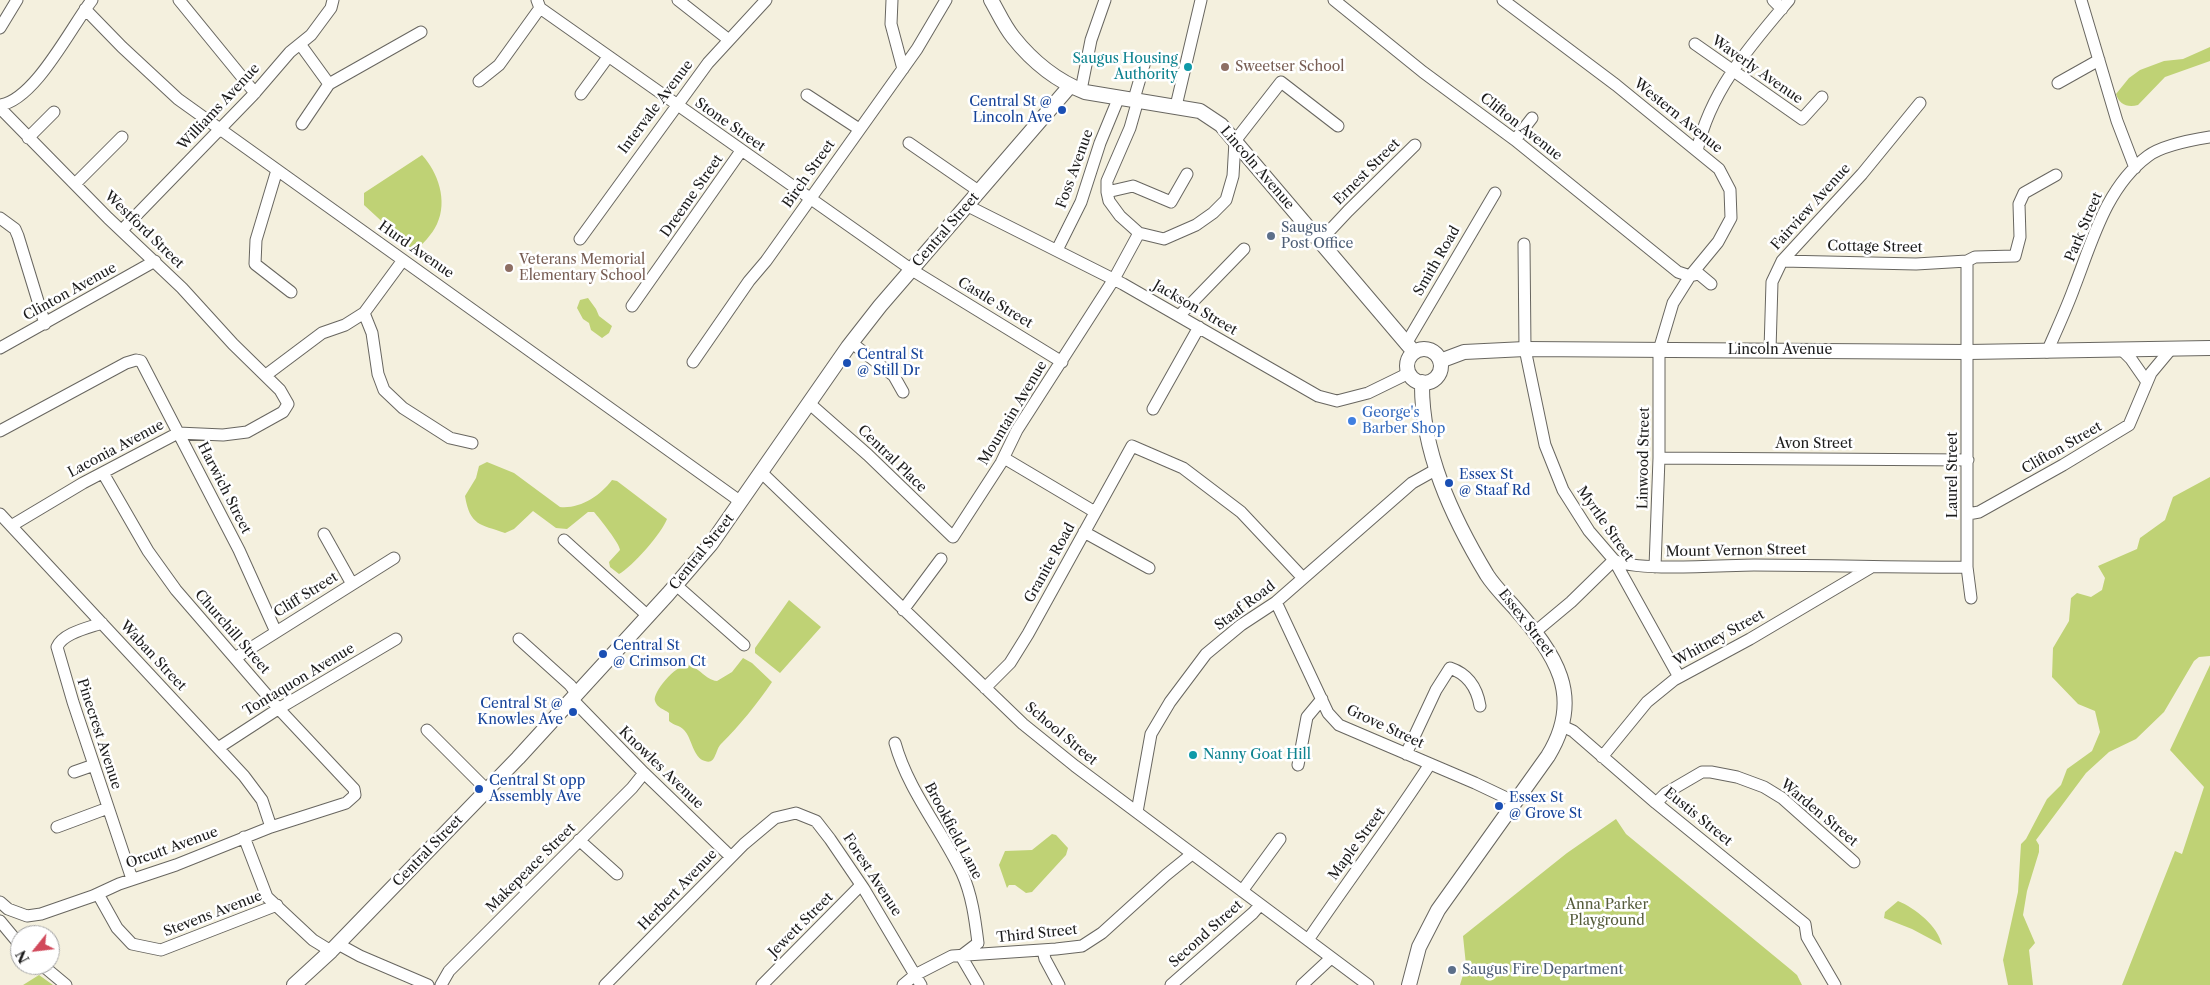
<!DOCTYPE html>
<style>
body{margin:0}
#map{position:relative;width:2210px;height:985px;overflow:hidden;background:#f4f0de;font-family:"Libre Caslon Text",serif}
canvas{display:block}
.north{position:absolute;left:10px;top:925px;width:50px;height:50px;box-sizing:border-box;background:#fff;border:1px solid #a4a4a4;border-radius:50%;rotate:241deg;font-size:14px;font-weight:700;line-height:20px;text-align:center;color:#1c1c1c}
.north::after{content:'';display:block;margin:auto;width:18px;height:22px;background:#d1495b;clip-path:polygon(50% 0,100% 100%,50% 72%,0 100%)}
</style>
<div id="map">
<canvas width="2210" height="985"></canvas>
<div class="north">N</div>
</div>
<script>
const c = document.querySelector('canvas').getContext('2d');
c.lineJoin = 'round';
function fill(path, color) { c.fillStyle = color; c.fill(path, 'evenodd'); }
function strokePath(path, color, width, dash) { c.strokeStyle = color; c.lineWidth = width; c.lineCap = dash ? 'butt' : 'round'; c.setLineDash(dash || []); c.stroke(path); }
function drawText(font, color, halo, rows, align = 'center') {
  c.font = font + ' "Libre Caslon Text",serif'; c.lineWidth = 5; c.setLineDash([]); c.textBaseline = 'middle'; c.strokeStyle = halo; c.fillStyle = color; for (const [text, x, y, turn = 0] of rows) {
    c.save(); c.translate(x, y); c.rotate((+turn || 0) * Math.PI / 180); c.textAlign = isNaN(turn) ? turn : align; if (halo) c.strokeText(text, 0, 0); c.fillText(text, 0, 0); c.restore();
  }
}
fill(new Path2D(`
 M 2210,47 L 2210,61 L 2165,77 L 2138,105 C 2127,108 2119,104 2116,94 L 2129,78 L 2140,70 L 2164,61 L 2183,59 Z
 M 422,155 C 438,172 448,201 437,224 C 432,235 422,244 415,252 L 364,205 L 364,193 Z
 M 588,298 L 596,309 L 599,316 L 612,326 L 609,333 L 602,338 L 591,330 L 589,323 L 583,319 L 577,308 L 580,300 Z
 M 487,462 L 514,473 L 560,507 C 580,509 600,496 612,480 L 617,481 L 667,519 C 662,533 632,567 619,574 L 610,567 L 609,562 L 620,550 C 620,544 600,519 594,512 L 588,512 L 567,529 L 556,528 L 533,511 L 514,529 L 505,533 C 480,524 470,526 465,496 L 476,478 L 479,466 Z
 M 2210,477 L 2210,656 L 2199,657 L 2194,661 L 2164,712 L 2136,739 L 2109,752 L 2086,773 L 2036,840 L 2039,845 L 2039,852 L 2027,891 L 2023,915 L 2035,943 L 2029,950 L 2033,985 L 2008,985 L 2003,960 L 2018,892 L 2021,844 L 2026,839 L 2047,799 L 2061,785 L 2067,769 L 2092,751 L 2100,732 L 2095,711 L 2078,704 L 2052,677 L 2053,648 L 2069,621 L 2071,598 L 2077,593 L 2091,597 L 2102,590 L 2105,578 L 2098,566 L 2137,549 L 2140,538 L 2165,520 L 2173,497 Z
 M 789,600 L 821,627 L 780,673 L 755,653 L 755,648 Z
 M 743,658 L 752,663 L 772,682 C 757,704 740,725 721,744 C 715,750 716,765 705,761 C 693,758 692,738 684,730 C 680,725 674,726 669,721 L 669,713 C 664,709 657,708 655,701 C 652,692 677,664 687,665 C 700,667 705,680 717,681 L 732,672 Z
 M 2210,665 L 2210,985 L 2122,985 L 2175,851 L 2182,854 L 2204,787 L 2170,750 Z
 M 1616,819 L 1626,834 L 1790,969 L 1797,975 L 1802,985 L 1460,985 L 1466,965 L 1463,936 L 1567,853 Z
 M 1052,834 L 1056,835 L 1068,848 L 1066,855 L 1032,892 L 1026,893 L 1015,885 L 1009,885 L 1007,888 L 999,865 L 1005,851 L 1032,850 Z
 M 1898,901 C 1915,908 1938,926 1942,945 L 1912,929 L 1884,918 L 1885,912 Z
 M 39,975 L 53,985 L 23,985 Z`), '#bfd275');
const minor = new Path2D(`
 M 179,0 L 255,93
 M 537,0 L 540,8 L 912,270 L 1062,362
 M 678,0 L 729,40
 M 892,0 L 891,24 L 903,69
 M 1334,0 L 1423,72 L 1515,140 L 1678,272 L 1690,276 L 1699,274 L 1711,284
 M 1503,0 L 1616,85 L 1719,169 L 1730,190 L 1731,218 L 1718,242 L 1690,276 L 1673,303 L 1659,350 L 1659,458 L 1655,567
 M 1773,0 L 1782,9
 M 2081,0 L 2117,121 L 2135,168
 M 85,9 L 122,47 L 178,99 L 741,502
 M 0,28 L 17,0
 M 300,44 L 329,84
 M 1695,44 L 1802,119 L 1822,97
 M 479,81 L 499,65 L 540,8
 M 2058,83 L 2099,60
 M 1081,90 L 1091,40 L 1105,0
 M 581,94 L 608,57
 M 807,95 L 859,129
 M 1134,99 L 1144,65
 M 1138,100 L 1130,128 L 1107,181 L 1107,192 L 1109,201 L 1120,216 L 1139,233 L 1164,239 L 1196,225 L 1213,213 L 1226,200 L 1233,176 L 1235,141 L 1281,82 L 1338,126
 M 0,105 C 35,100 71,27 92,0
 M 1176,106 L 1201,0
 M 0,108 L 108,218 L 182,288 L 233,344 L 280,390 L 288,404 L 283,412 L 247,432 L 223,435 L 178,433 L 83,483 L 11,526
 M 302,124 L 329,84 L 421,32
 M 28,138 L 54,112
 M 1515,140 L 1532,118
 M 909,143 L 980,192
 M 1697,151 C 1710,91 1750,46 1789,0
 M 277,170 L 256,240 L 255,264 L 291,292
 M 75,184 L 122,137
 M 1107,192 L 1133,186 L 1171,202 L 1187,174
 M 968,206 L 1123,284 L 1318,396 L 1337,401 L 1368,393 L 1409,373
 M 0,218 L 15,229 L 18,236 L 45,324
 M 122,230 L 253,95 L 290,52 L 311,35 L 331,8 L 333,0
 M 580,239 L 708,63 L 766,0
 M 1319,242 L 1348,211 L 1415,145
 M 1524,244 L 1525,349 L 1545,445 L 1563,490 L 1589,531 L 1614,560 L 1679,677
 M 1057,250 L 1081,202 L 1100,143 L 1119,97
 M 1782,261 L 1916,264 L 1967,261
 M 632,306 L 741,151
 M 364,313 L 372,333 L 378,374 L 384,390 L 403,408 L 450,438 L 472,443
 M 1179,316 L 1244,249
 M 852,343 L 894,376 L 903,392
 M 1406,344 L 1495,193
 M 0,348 L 155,261
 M 1770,350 L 1772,282 L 1782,261 L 1862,174 L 1920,103
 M 2122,350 L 2131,359 L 2147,382
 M 2047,352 C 2056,331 2066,310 2074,288 C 2092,242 2106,187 2148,156 C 2163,145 2191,140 2210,137
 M 693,362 L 749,281 L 766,261 L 917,49 L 946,0
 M 266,375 L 322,333 L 345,325 L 364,313 L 403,260
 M 810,404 L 868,455 L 953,537 L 1001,463 L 1017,430 L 1114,279 L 1139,233
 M 1153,409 L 1199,327
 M 0,431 L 126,363 L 136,360 L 141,361 L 239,550 L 276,632
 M 1004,458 L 1095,512
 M 1659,458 L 1968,460
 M 762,473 L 1023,724 L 1075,766 L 1368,985
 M 0,514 L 244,776 L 262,800 L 271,827
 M 1968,514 L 1979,512 L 2063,465 L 2129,425 L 2151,373 L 2171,349
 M 1084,532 L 1149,568
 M 324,534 L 352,584
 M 564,540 L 648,616
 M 676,585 L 744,645
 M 1971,598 L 1967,567 L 1967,261 L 1975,257 L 2015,256 L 2020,237 L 2019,204 L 2024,193 L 2056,175
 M 1276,602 L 1328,713 L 1339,725 L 1475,783 L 1515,802
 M 903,610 L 941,559
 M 102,623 C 88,628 63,633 57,647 L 73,702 L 132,879
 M 1535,632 L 1571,602 L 1614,560 C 1634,572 1725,565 1754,565 C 1825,565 1896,568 1967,567
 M 519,639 L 570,685 L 577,694
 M 235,658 L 394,558
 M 985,688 L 1010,663 L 1028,634 L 1132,446 L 1183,468 L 1241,512 L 1303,578
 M 572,699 L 644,773 L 731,857
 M 1562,726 L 1573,731 L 1656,803 L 1805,924 L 1807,937 L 1835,985
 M 427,730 L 487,790
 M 895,743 C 908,790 941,829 962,873 C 972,895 975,919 978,943 L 961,956 L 978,985
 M 218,748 L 278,709 L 396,639
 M 1406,754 L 1436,690 L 1450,668 C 1468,674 1477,688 1480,706
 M 1602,757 L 1647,702 L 1674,680 L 1750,639 L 1870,568
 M 1298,765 L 1307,717 L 1322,699
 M 74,772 L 94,765
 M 1656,803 L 1666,793 L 1702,772 L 1711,772 L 1737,777 L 1764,787 L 1782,798 L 1854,862
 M 1137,812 L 1151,734 L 1170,702 L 1206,654 L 1241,625 L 1276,602 L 1412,483 L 1437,469
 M 57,827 L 108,808
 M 244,837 L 267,897 L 313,940 L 331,951
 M 579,840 L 617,874
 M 1242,891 L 1280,839
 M 98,894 L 117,928 L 132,944 L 161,950 L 277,905
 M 0,902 L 8,909 L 27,916 L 41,914 L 93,896 L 119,884 L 176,865 L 271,827 L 346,803 L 355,795 L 354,789 L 278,708 L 176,590 L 148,551 L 103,473
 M 0,921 L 20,945
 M 1308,940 C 1348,881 1391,824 1430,764
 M 338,944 L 360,956 L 428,985
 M 1043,950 L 1045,959 L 1059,985
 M 42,965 L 66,985
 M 441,985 L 449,971 L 632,788 L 644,773
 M 605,985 L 744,844 L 775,818 L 796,813 L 816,821 L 830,839 L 864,889 L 921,985
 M 762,985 L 861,885
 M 903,985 L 915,975 L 952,956 L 1056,949 L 1082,946 L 1102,933 L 1166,875 L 1192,854
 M 1171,985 L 1253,913 L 1260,905
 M 1302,985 L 1331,958`);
const major = new Path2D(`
 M 991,0 C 998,12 1004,26 1013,37 C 1032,61 1057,81 1085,92 L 1200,111 L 1221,125 L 1414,352
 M1407 366a17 17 0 1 1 34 0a17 17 0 1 1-34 0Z
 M 1440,361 L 1464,352 L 1525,349 L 1968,352 L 2210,348
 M 294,985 L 331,951 L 518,758 L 668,594 L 711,544 L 848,347 L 880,306 L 1070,86
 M 1409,985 L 1419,947 L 1438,910 L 1548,756 C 1585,696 1555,654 1514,607 C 1505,597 1494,586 1487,575 C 1452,517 1421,451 1422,382`);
strokePath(minor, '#686660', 13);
strokePath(major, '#686660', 16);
strokePath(minor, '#fff', 11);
strokePath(major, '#fff', 14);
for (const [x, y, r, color] of [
 [1188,67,5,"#0f9aa8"],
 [1225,67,5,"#8d6e63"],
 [1062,110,5,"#1a4fb4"],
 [1271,236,5,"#5c6f8a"],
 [509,268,5,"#8d6e63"],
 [847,363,5,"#1a4fb4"],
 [1352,421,5,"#3f7fe0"],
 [1449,483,5,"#1a4fb4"],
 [603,654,5,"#1a4fb4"],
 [573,712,5,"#1a4fb4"],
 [1193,755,5,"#0f9aa8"],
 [479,789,5,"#1a4fb4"],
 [1499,806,5,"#1a4fb4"],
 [1452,970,5,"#5c6f8a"]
]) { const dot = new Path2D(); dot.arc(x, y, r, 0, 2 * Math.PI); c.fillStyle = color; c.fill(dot); strokePath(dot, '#fff', 2); }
drawText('14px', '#0d838f', '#fff', [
 ["Saugus Housing",1178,59],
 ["Authority",1178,75],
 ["Nanny Goat Hill",1203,755,"left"]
], 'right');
drawText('14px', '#785e54', '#fff', [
 ["Sweetser School",1235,67],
 ["Veterans Memorial",519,260],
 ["Elementary School",519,276]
], 'left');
drawText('14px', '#1c1c1c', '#fff', [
 ["Waverly Avenue",1757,70,35],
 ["Williams Avenue",219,107,-47],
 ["Intervale Avenue",656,107,-53],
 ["Western Avenue",1678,116,39],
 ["Stone Street",730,125,35],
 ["Clifton Avenue",1521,127,38],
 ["Lincoln Avenue",1257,168,49],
 ["Foss Avenue",1075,169,-70],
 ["Ernest Street",1367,172,-45],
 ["Birch Street",809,174,-55],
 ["Dreeme Street",692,196,-55],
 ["Fairview Avenue",1811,207,-48],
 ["Park Street",2084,227,-67],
 ["Westford Street",144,230,44],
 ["Central Street",946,230,-49],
 ["Cottage Street",1875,247,1],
 ["Hurd Avenue",416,250,35],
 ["Smith Road",1437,261,-60],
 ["Clinton Avenue",70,292,-29],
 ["Castle Street",995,303,31],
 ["Jackson Street",1195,308,30],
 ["Lincoln Avenue",1780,350],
 ["Mountain Avenue",1013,413,-59],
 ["Avon Street",1814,444],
 ["Clifton Street",2062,448,-30],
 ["Laconia Avenue",116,449,-28],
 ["Linwood Street",1644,458,-89],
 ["Central Place",892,459,44],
 ["Laurel Street",1953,475,-90],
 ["Harwich Street",224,488,63],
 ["Myrtle Street",1605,524,55],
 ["Mount Vernon Street",1736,551,-1],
 ["Central Street",702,552,-51],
 ["Granite Road",1050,563,-61],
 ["Cliff Street",306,595,-32],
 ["Staaf Road",1245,606,-37],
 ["Essex Street",1526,623,52],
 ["Churchill Street",232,632,49],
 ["Whitney Street",1719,638,-29],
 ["Waban Street",153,656,47],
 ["Tontaquon Avenue",299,680,-31],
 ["Grove Street",1385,727,25],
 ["Pinecrest Avenue",99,734,72],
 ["School Street",1061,734,40],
 ["Knowles Avenue",661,768,44],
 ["Warden Street",1819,813,40],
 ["Eustis Street",1698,817,39],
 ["Brookfield Lane",953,831,62],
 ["Maple Street",1357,844,-54],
 ["Orcutt Avenue",172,848,-20],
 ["Central Street",428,851,-46],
 ["Makepeace Street",531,868,-45],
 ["Forest Avenue",872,875,57],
 ["Herbert Avenue",678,890,-46],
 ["Stevens Avenue",213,914,-21],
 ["Jewett Street",801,925,-45],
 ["Third Street",1037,934,-6],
 ["Second Street",1206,934,-42]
]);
drawText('14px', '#164399', '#fff', [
 ["Central St @",1052,102,"right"],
 ["Lincoln Ave",1052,118,"right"],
 ["Central St",857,355],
 ["@ Still Dr",857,371],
 ["Essex St",1459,475],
 ["@ Staaf Rd",1459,491],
 ["Central St",613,646],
 ["@ Crimson Ct",613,662],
 ["Central St @",563,704,"right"],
 ["Knowles Ave",563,720,"right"],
 ["Central St opp",489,781],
 ["Assembly Ave",489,797],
 ["Essex St",1509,798],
 ["@ Grove St",1509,814]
], 'left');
drawText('14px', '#4e5e75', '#fff', [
 ["Saugus",1281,228],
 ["Post Office",1281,244],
 ["Saugus Fire Department",1462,970]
], 'left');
drawText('14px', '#366cbe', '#fff', [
 ["George's",1362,413],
 ["Barber Shop",1362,429]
], 'left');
drawText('14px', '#555c3b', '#fff', [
 ["Anna Parker",1607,905],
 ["Playground",1607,921]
]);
</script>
